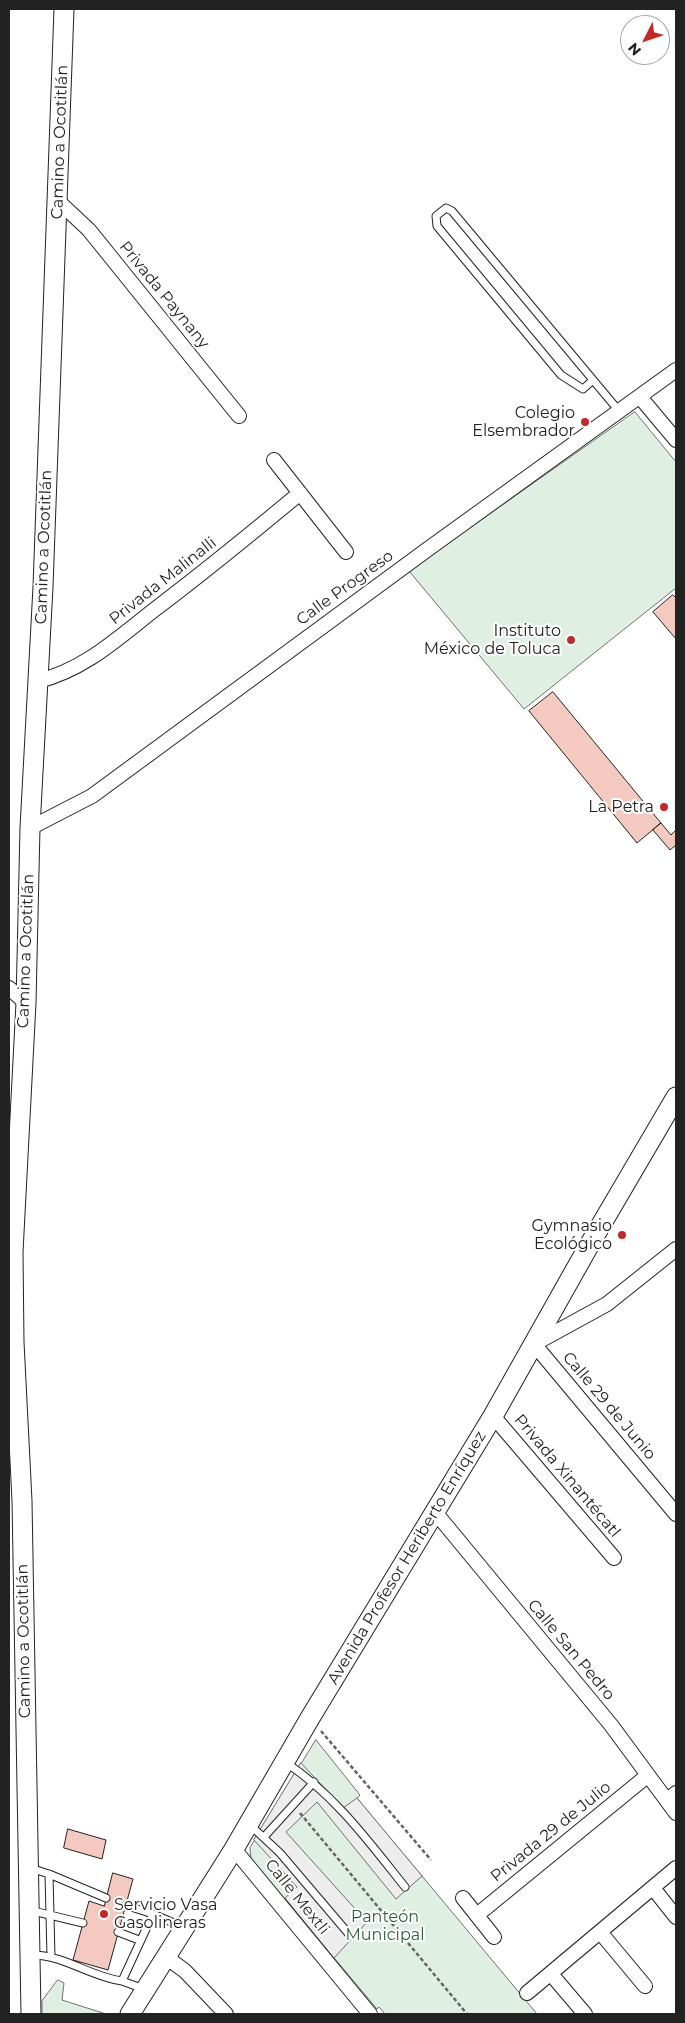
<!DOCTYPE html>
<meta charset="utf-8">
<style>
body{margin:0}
#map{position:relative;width:685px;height:2023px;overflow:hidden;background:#fff;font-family:Montserrat,sans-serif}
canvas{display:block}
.frame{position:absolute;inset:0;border:10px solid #222;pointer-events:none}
.north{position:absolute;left:620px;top:15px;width:50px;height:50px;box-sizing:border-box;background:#fff;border:1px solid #a7a7a7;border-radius:50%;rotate:229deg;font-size:14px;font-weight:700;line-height:20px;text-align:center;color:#222}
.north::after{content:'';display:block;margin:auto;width:18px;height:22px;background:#c62828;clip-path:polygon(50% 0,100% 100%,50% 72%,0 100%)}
</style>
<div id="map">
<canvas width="685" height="2023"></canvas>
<div class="frame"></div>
<div class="north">N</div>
</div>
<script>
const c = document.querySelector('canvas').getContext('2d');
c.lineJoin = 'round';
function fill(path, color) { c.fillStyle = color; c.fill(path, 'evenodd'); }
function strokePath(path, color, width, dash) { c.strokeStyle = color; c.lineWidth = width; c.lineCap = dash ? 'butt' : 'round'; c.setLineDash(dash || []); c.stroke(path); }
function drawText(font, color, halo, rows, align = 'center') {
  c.font = font + ' Montserrat,sans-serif'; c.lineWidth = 4; c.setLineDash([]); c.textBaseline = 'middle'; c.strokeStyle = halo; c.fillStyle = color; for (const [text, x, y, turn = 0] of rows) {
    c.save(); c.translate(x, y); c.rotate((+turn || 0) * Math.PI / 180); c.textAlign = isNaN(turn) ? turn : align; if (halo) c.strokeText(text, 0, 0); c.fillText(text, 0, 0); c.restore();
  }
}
const green = new Path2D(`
 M 635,412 L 676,462 L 676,588 L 524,709 L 409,571 Z
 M 316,1740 L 360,1795 L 357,1798 L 537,2014 L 385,2014 L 379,2007 L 377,2009 L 251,1859 L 250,1848 Z
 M 58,1980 L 64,1983 L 62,2000 L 106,2014 L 42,2014 L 42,2001 Z`);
fill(green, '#e0efe3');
strokePath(green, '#6f6f6f', 1);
const parking = new Path2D(`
 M 301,1763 L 343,1808 L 357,1798 L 422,1876 L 396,1899 L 317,1802 L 286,1832 L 367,1922 L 334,1958 L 285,1898 L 297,1887 L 254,1840 Z`);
fill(parking, '#ededed');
strokePath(parking, '#6f6f6f', 1);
const building = new Path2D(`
 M 673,595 L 676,598 L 676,639 L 653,612 Z
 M 553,692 L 661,823 L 637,843 L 529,711 Z
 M 661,823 L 671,835 L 676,830 L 676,845 L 670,850 L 653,830 Z
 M 68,1829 L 106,1840 L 102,1859 L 64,1848 Z
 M 113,1873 L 133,1879 L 108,1970 L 73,1960 L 89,1901 L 104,1906 Z`);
fill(building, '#f3c9c0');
strokePath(building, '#222', 1);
const service = new Path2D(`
 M 593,380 L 583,389 L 561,375 L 437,226 L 436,216 L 446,208 L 452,211 L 619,411
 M 285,1762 C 334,1794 369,1842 405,1887
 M 249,1824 L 280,1853 L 348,1933
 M 264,1837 L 314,1782
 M 30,1868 L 49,1874 L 106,1898
 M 49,1874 L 51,1957
 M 125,1905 L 153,1914
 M 29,1910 L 83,1923
 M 118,1932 L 139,1940
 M 32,1955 C 64,1955 91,1977 122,1981
 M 144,1989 L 122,1981 L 153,1914 L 183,1927`);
const minor = new Path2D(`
 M 58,201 L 89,230 L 239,416
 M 640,397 L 676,440
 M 274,460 L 346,552
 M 38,681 C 84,670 118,638 154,610 C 204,572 252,533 300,493
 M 30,828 L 92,796 L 428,549 L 676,370
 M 9,988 L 26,1003
 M 676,1249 L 607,1304 L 534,1344 L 676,1514
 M 493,1416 L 614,1558
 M 435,1512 L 611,1725 L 676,1813
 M 667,1801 L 676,1793
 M 234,1849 L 370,2014
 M 653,1888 L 676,1917
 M 463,1898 L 494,1937
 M 477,1915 L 647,1776
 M 600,1932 L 645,1986
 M 166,1957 L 185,1971 L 226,2014
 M 551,1974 L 585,2014
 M 527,1993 L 676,1868`);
const secondary = new Path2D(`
 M 31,2014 L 22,1501 L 14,1342 L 13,1252 L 26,1003 L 30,828 L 43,587 L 64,9
 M 130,2014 L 234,1849 L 310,1718 L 493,1416 L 591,1242 L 676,1097`);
strokePath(service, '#222', 9);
strokePath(minor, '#222', 16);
strokePath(secondary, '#222', 21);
strokePath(new Path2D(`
 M 321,1731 L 431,1860
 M 300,1813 L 467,2014`), '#646464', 2.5, [4, 2.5]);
strokePath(service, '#fff', 7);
strokePath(minor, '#fff', 14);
strokePath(secondary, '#fff', 19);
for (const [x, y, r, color] of [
 [585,422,5,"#c62828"],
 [571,640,5,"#c62828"],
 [664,807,5,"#c62828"],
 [622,1235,5,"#c62828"],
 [104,1914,5,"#c62828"]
]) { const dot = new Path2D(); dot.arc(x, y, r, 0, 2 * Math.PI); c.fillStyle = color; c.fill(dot); strokePath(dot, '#fff', 2); }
drawText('16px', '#222', '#fff', [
 ["Camino a Ocotitlán",60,142,-88],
 ["Privada Paynany",164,295,51],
 ["Camino a Ocotitlán",44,547,-88],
 ["Privada Malinalli",163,581,-38],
 ["Calle Progreso",345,588,-36],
 ["Camino a Ocotitlán",26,951,-88],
 ["Calle 29 de Junio",609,1406,50],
 ["Privada Xinantécatl",567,1476,50],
 ["Avenida Profesor Heriberto Enríquez",407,1558,-59],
 ["Camino a Ocotitlán",24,1641,-91],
 ["Calle San Pedro",571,1650,50],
 ["Privada 29 de Julio",551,1832,-39],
 ["Calle Mextli",297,1897,51]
]);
drawText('16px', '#222', '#fff', [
 ["Colegio",575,413],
 ["Elsembrador",575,431],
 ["Instituto",561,631],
 ["México de Toluca",561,649],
 ["La Petra",654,807],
 ["Gymnasio",612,1226],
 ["Ecológico",612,1244],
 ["Servicio Vasa",114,1905,"left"],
 ["Gasolineras",114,1923,"left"]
], 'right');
drawText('16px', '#2f5e38', '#fff', [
 ["Panteón",385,1917],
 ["Municipal",385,1935]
]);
</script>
